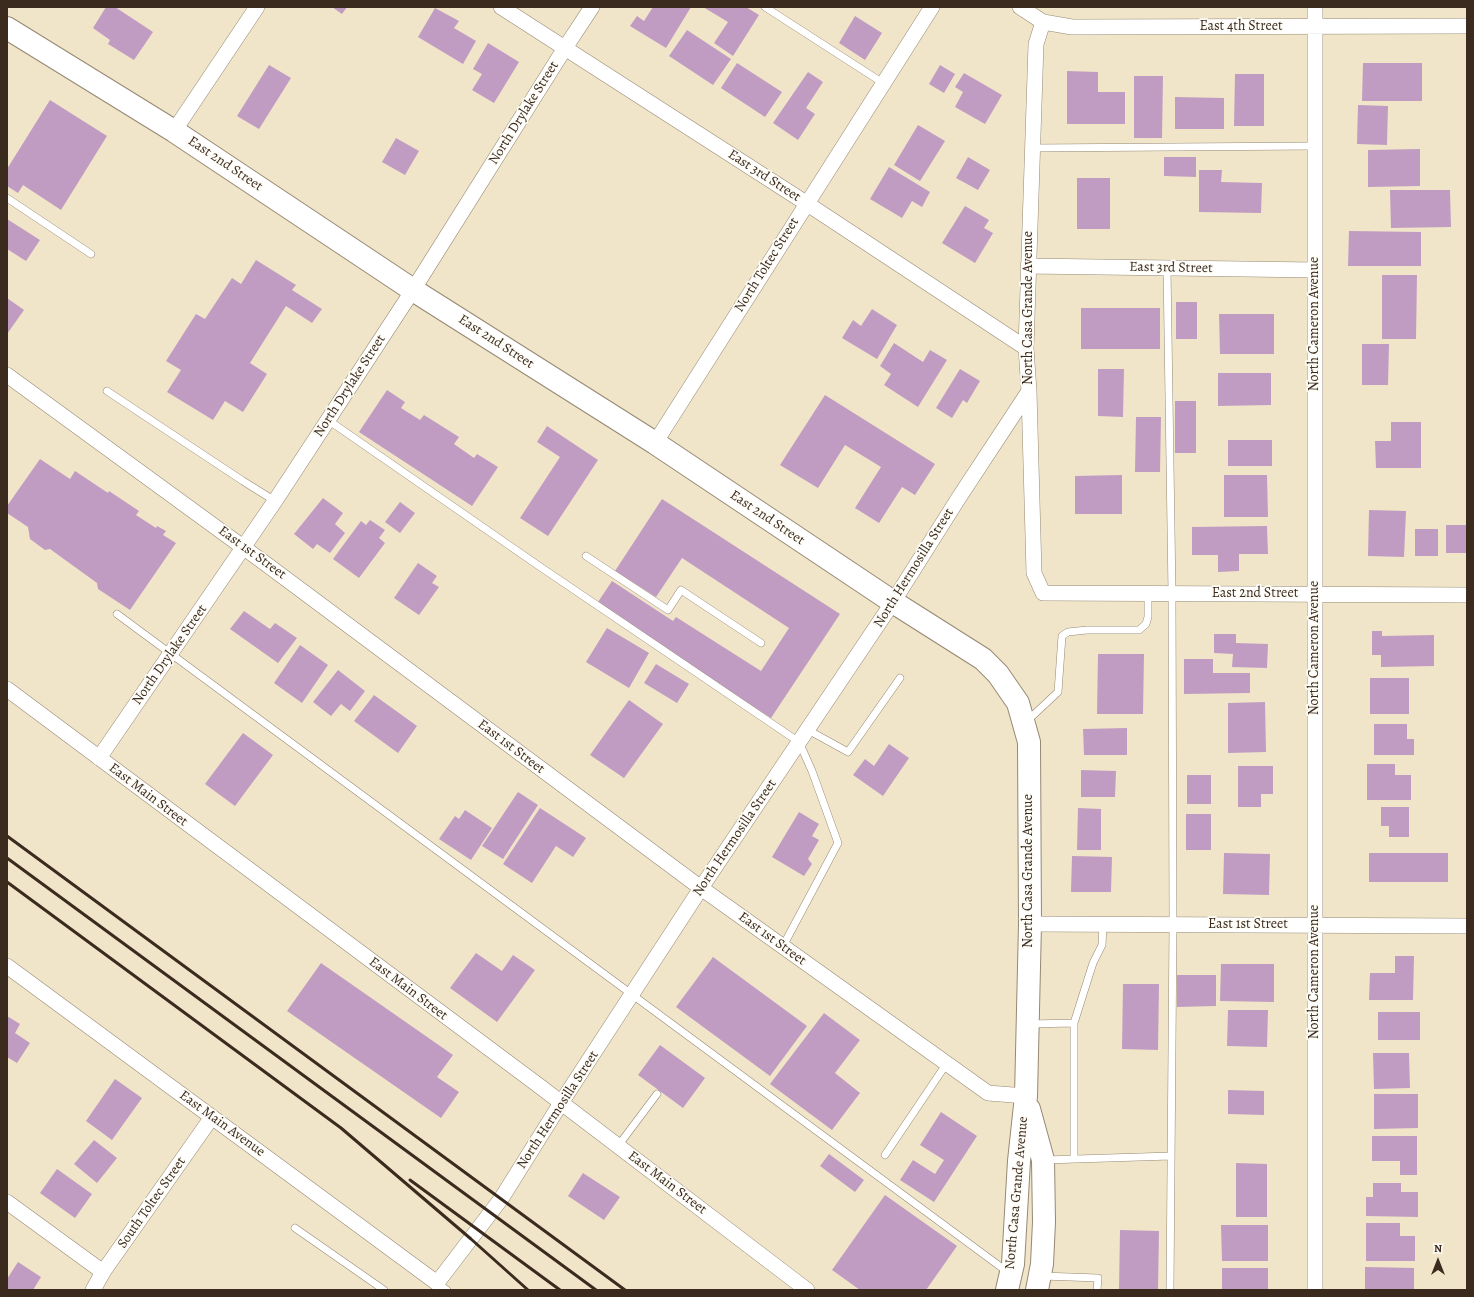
<!DOCTYPE html>
<style>
body{margin:0}
#map{position:relative;width:1474px;height:1297px;overflow:hidden;background:#f1e5c9;font-family:Alegreya,serif}
canvas{display:block}
.frame{position:absolute;inset:0;border:8px solid #3b2a1e;pointer-events:none}
.north{position:absolute;left:1418px;top:1241px;width:40px;height:40px;-webkit-text-stroke:3px #fdfcf7;paint-order:stroke;rotate:0deg;font-size:11px;font-weight:700;line-height:16px;text-align:center;color:#3b2a1e}
.north::after{content:'';display:block;margin:auto;width:14px;height:18px;background:#3b2a1e;clip-path:polygon(50% 0,100% 100%,50% 72%,0 100%)}
</style>
<div id="map">
<canvas width="1474" height="1297"></canvas>
<div class="frame"></div>
<div class="north">N</div>
</div>
<script>
const c = document.querySelector('canvas').getContext('2d');
c.lineJoin = 'round';
function fill(path, color) { c.fillStyle = color; c.fill(path, 'evenodd'); }
function strokePath(path, color, width, dash) { c.strokeStyle = color; c.lineWidth = width; c.lineCap = dash ? 'butt' : 'round'; c.setLineDash(dash || []); c.stroke(path); }
function drawText(font, color, halo, rows, align = 'center') {
  c.font = font + ' Alegreya,serif'; c.lineWidth = 3.5; c.setLineDash([]); c.textBaseline = 'middle'; c.strokeStyle = halo; c.fillStyle = color; for (const [text, x, y, turn = 0] of rows) {
    c.save(); c.translate(x, y); c.rotate((+turn || 0) * Math.PI / 180); c.textAlign = isNaN(turn) ? turn : align; if (halo) c.strokeText(text, 0, 0); c.fillText(text, 0, 0); c.restore();
  }
}
fill(new Path2D(`
 M 106,7 L 115,7 L 153,32 L 134,60 L 108,44 L 110,40 L 93,28 Z
 M 332,7 L 347,7 L 342,14 Z
 M 653,7 L 691,7 L 666,48 L 630,26 L 637,16 L 644,21 Z
 M 703,7 L 746,7 L 759,15 L 733,56 L 714,43 L 728,22 Z
 M 435,8 L 459,21 L 454,28 L 476,41 L 463,64 L 418,37 Z
 M 855,16 L 882,33 L 865,60 L 839,43 Z
 M 687,30 L 731,59 L 713,85 L 669,56 Z
 M 488,43 L 519,62 L 494,103 L 472,90 L 482,74 L 473,69 Z
 M 737,63 L 782,92 L 765,117 L 721,88 Z
 M 1363,63 L 1422,63 L 1422,101 L 1362,101 Z
 M 269,65 L 291,78 L 259,129 L 237,116 Z
 M 940,65 L 955,74 L 944,93 L 929,84 Z
 M 1067,71 L 1098,72 L 1098,92 L 1125,92 L 1125,124 L 1067,124 Z
 M 808,72 L 823,82 L 806,108 L 815,114 L 798,140 L 773,123 Z
 M 964,73 L 1002,95 L 985,124 L 955,107 L 963,92 L 955,87 Z
 M 1235,74 L 1264,74 L 1264,126 L 1234,126 Z
 M 1134,76 L 1163,76 L 1162,138 L 1134,138 Z
 M 1175,97 L 1224,98 L 1224,129 L 1175,129 Z
 M 50,100 L 107,136 L 61,210 L 23,185 L 18,193 L 7,186 L 7,169 Z
 M 1358,105 L 1388,106 L 1387,145 L 1357,144 Z
 M 918,125 L 945,141 L 920,181 L 894,165 Z
 M 396,138 L 419,151 L 405,175 L 382,162 Z
 M 1420,149 L 1420,186 L 1368,187 L 1368,150 Z
 M 968,157 L 990,170 L 978,190 L 956,178 Z
 M 1164,157 L 1196,157 L 1196,177 L 1164,176 Z
 M 889,167 L 930,192 L 922,207 L 912,201 L 902,218 L 870,199 Z
 M 1199,170 L 1222,170 L 1221,182 L 1262,183 L 1261,213 L 1199,212 Z
 M 1077,178 L 1110,178 L 1110,229 L 1077,229 Z
 M 1390,190 L 1450,190 L 1451,227 L 1391,228 Z
 M 965,206 L 989,220 L 984,228 L 993,233 L 975,263 L 942,243 Z
 M 7,219 L 40,240 L 26,261 L 7,249 Z
 M 1349,231 L 1421,232 L 1421,266 L 1348,266 Z
 M 256,260 L 296,285 L 292,290 L 322,309 L 312,323 L 286,306 L 250,363 L 267,374 L 243,412 L 225,401 L 213,420 L 167,392 L 181,370 L 166,361 L 196,314 L 205,319 L 232,278 L 241,284 Z
 M 1382,275 L 1417,275 L 1416,339 L 1382,339 Z
 M 7,298 L 24,310 L 7,334 Z
 M 1176,302 L 1197,302 L 1197,339 L 1176,339 Z
 M 1081,308 L 1160,308 L 1160,349 L 1081,349 Z
 M 872,309 L 897,325 L 877,359 L 842,338 L 853,320 L 861,326 Z
 M 1219,314 L 1274,314 L 1274,354 L 1220,354 Z
 M 894,343 L 923,362 L 930,350 L 947,360 L 918,407 L 884,385 L 891,374 L 880,366 Z
 M 1362,344 L 1389,344 L 1388,385 L 1362,385 Z
 M 960,369 L 980,381 L 967,403 L 963,400 L 952,418 L 936,408 Z
 M 1098,369 L 1124,369 L 1123,417 L 1098,416 Z
 M 1218,373 L 1271,373 L 1271,405 L 1218,406 Z
 M 387,390 L 405,402 L 401,408 L 420,420 L 424,415 L 459,437 L 454,444 L 474,458 L 477,454 L 498,467 L 472,506 L 359,432 Z
 M 825,395 L 935,464 L 915,495 L 902,487 L 879,523 L 855,508 L 881,467 L 845,445 L 818,488 L 780,465 Z
 M 1175,401 L 1196,401 L 1196,453 L 1175,453 Z
 M 1136,417 L 1161,417 L 1160,472 L 1135,472 Z
 M 1391,422 L 1421,422 L 1421,468 L 1376,468 L 1375,441 L 1391,441 Z
 M 547,426 L 598,460 L 548,536 L 520,518 L 560,457 L 537,442 Z
 M 1228,440 L 1272,440 L 1272,466 L 1228,466 Z
 M 40,459 L 70,479 L 75,471 L 108,493 L 109,491 L 139,511 L 136,515 L 156,528 L 157,526 L 166,531 L 163,535 L 176,543 L 130,610 L 98,589 L 97,583 L 50,549 L 45,550 L 30,539 L 28,527 L 7,513 L 7,506 Z
 M 1122,475 L 1122,514 L 1075,514 L 1075,476 Z
 M 1224,475 L 1267,475 L 1268,517 L 1224,517 Z
 M 323,498 L 343,513 L 335,524 L 345,533 L 330,553 L 317,544 L 313,549 L 294,534 Z
 M 662,499 L 840,614 L 771,718 L 596,605 L 612,581 L 673,621 L 676,617 L 761,671 L 789,628 L 682,558 L 656,597 L 615,571 Z
 M 400,502 L 415,513 L 400,533 L 385,522 Z
 M 1369,510 L 1406,511 L 1404,557 L 1368,556 Z
 M 370,520 L 385,530 L 379,538 L 385,543 L 359,578 L 333,559 L 361,521 L 366,525 Z
 M 1446,525 L 1467,525 L 1467,553 L 1446,553 Z
 M 1267,526 L 1268,554 L 1239,554 L 1239,571 L 1218,572 L 1218,555 L 1192,555 L 1192,527 Z
 M 1415,529 L 1438,529 L 1438,556 L 1415,556 Z
 M 418,563 L 437,576 L 432,583 L 439,587 L 419,615 L 394,598 Z
 M 244,611 L 270,629 L 275,623 L 297,638 L 278,663 L 230,629 Z
 M 607,628 L 649,653 L 629,688 L 586,662 Z
 M 1372,631 L 1382,631 L 1382,636 L 1434,635 L 1434,666 L 1381,667 L 1381,655 L 1372,655 Z
 M 1214,634 L 1236,634 L 1236,643 L 1268,644 L 1267,668 L 1232,667 L 1233,654 L 1214,653 Z
 M 300,645 L 328,665 L 302,703 L 274,683 Z
 M 1098,654 L 1144,654 L 1143,714 L 1097,714 Z
 M 1184,659 L 1213,659 L 1213,673 L 1250,673 L 1250,693 L 1184,694 Z
 M 656,664 L 689,684 L 677,703 L 644,683 Z
 M 338,670 L 365,691 L 350,711 L 341,704 L 331,716 L 313,702 Z
 M 1370,678 L 1409,678 L 1409,714 L 1370,714 Z
 M 374,695 L 417,726 L 398,753 L 354,721 Z
 M 629,700 L 663,724 L 624,778 L 590,755 Z
 M 1265,702 L 1266,752 L 1228,753 L 1228,703 Z
 M 1374,724 L 1407,724 L 1407,739 L 1414,739 L 1414,755 L 1374,755 Z
 M 1127,728 L 1127,755 L 1084,755 L 1083,729 Z
 M 243,733 L 273,755 L 235,806 L 205,784 Z
 M 889,744 L 909,758 L 883,796 L 853,775 L 865,759 L 874,766 Z
 M 1367,764 L 1395,764 L 1395,775 L 1411,775 L 1411,800 L 1367,800 Z
 M 1238,766 L 1273,766 L 1273,794 L 1261,794 L 1261,807 L 1238,807 Z
 M 1081,770 L 1116,771 L 1115,797 L 1081,797 Z
 M 1187,775 L 1211,775 L 1211,804 L 1187,804 Z
 M 518,792 L 538,805 L 503,859 L 482,846 Z
 M 1381,807 L 1409,807 L 1409,837 L 1389,837 L 1389,826 L 1381,826 Z
 M 540,808 L 586,838 L 573,857 L 556,846 L 532,883 L 503,864 Z
 M 1078,808 L 1101,809 L 1101,850 L 1077,850 Z
 M 465,810 L 492,828 L 471,860 L 439,839 L 455,816 L 459,819 Z
 M 799,812 L 819,824 L 812,836 L 819,840 L 808,859 L 812,864 L 804,876 L 772,857 Z
 M 1186,814 L 1211,814 L 1211,850 L 1186,850 Z
 M 1224,853 L 1270,854 L 1269,895 L 1223,894 Z
 M 1369,853 L 1448,853 L 1448,882 L 1369,882 Z
 M 1072,856 L 1112,857 L 1111,892 L 1071,892 Z
 M 476,953 L 502,971 L 513,955 L 535,970 L 497,1022 L 450,988 Z
 M 1395,956 L 1414,956 L 1413,1000 L 1369,1000 L 1370,973 L 1395,973 Z
 M 713,957 L 807,1026 L 770,1076 L 676,1007 Z
 M 321,963 L 453,1055 L 437,1077 L 459,1092 L 441,1118 L 287,1011 Z
 M 1221,964 L 1274,964 L 1274,1002 L 1220,1001 Z
 M 1177,975 L 1216,975 L 1216,1006 L 1177,1007 Z
 M 1123,984 L 1159,984 L 1158,1050 L 1122,1049 Z
 M 1228,1010 L 1268,1010 L 1267,1047 L 1227,1046 Z
 M 1378,1012 L 1420,1012 L 1420,1040 L 1378,1040 Z
 M 824,1013 L 860,1040 L 835,1073 L 860,1093 L 832,1130 L 770,1084 Z
 M 7,1016 L 20,1024 L 15,1033 L 30,1043 L 17,1063 L 7,1057 Z
 M 660,1045 L 705,1078 L 683,1108 L 638,1075 Z
 M 1373,1053 L 1409,1053 L 1410,1088 L 1374,1089 Z
 M 115,1079 L 142,1098 L 112,1140 L 86,1121 Z
 M 1228,1090 L 1264,1091 L 1264,1115 L 1228,1114 Z
 M 1374,1094 L 1418,1094 L 1418,1128 L 1374,1129 Z
 M 941,1112 L 977,1136 L 934,1202 L 900,1180 L 913,1160 L 935,1174 L 944,1160 L 920,1145 Z
 M 1372,1136 L 1417,1136 L 1417,1175 L 1400,1175 L 1400,1161 L 1372,1161 Z
 M 94,1140 L 117,1158 L 97,1183 L 74,1164 Z
 M 829,1154 L 864,1180 L 855,1192 L 820,1166 Z
 M 1236,1163 L 1267,1164 L 1267,1217 L 1236,1217 Z
 M 57,1169 L 92,1194 L 75,1218 L 40,1193 Z
 M 583,1173 L 620,1197 L 604,1220 L 568,1196 Z
 M 1373,1183 L 1401,1183 L 1401,1192 L 1418,1192 L 1418,1217 L 1366,1216 L 1366,1197 L 1373,1197 Z
 M 885,1195 L 957,1246 L 926,1290 L 860,1290 L 832,1270 Z
 M 1366,1223 L 1400,1223 L 1400,1236 L 1415,1236 L 1415,1261 L 1366,1261 Z
 M 1221,1225 L 1268,1225 L 1268,1261 L 1222,1261 Z
 M 1120,1230 L 1159,1231 L 1158,1290 L 1119,1290 Z
 M 18,1262 L 41,1277 L 33,1290 L 7,1290 L 7,1279 Z
 M 1365,1267 L 1414,1268 L 1414,1290 L 1365,1290 Z
 M 1222,1268 L 1268,1268 L 1268,1290 L 1222,1290 Z`), '#c09cc2');
const service = new Path2D(`
 M 765,7 L 883,83
 M 1032,148 L 1315,146
 M 7,198 L 91,254
 M 1167,268 L 1172,593 L 1173,925 L 1170,1290
 M 107,391 L 243,481 L 275,501
 M 328,420 L 539,566 L 799,742 L 812,771 L 838,843 L 783,946
 M 586,556 L 668,610 L 681,590 L 761,643
 M 117,614 L 1009,1273
 M 1027,721 L 1058,692 L 1062,636 L 1068,632 L 1087,630 L 1139,630 L 1146,624 L 1148,617 L 1148,593
 M 808,730 L 848,752 L 900,678
 M 1030,1024 L 1074,1023 L 1093,963 L 1102,945 L 1103,925
 M 618,1146 L 657,1094
 M 885,1155 L 947,1063
 M 1074,1159 L 1074,1023
 M 1045,1160 L 1171,1156
 M 295,1228 L 384,1290
 M 1042,1276 L 1098,1278 L 1097,1290
 M 437,1283 L 447,1290`);
const minor = new Path2D(`
 M 501,7 L 806,203 L 1026,348
 M 1020,7 L 1043,22 L 1072,27 L 1467,26
 M 1315,7 L 1315,1290
 M 1043,22 L 1036,44 L 1026,348 L 1029,391 L 1034,573 L 1043,593 L 1467,595
 M 174,131 L 257,7
 M 1028,266 L 1315,270
 M 7,375 L 262,561 L 701,888 L 988,1093 L 1026,1096
 M 655,443 L 932,7
 M 7,689 L 538,1085 L 807,1290
 M 99,758 L 275,501 L 413,290 L 565,48 L 592,7
 M 1030,924 L 1467,926
 M 7,966 L 437,1283 L 501,1199 L 561,1103 L 701,888 L 893,602 L 958,499 L 1029,391
 M 7,1202 L 103,1272
 M 93,1290 L 103,1272 L 212,1117`);
const primary = new Path2D(`
 M 7,28 L 174,131 L 413,290 L 655,443 L 893,602 L 983,659 L 998,674 L 1018,703 L 1029,742 L 1030,924 L 1026,1096 L 1019,1161 L 1013,1264 L 1007,1290
 M 1029,1109 L 1043,1160 L 1044,1222 L 1042,1264 L 1037,1290`);
strokePath(service, '#968874', 8);
strokePath(minor, '#968874', 16);
strokePath(primary, '#968874', 24);
strokePath(service, '#fff', 7);
strokePath(minor, '#fff', 15);
strokePath(primary, '#fff', 22);
strokePath(new Path2D(`
 M 7,836 L 625,1290
 M 7,858 L 596,1290
 M 7,882 L 341,1128 L 471,1239 L 528,1290
 M 410,1180 L 560,1290`), '#3b2a1e', 3);
drawText('14px', '#3b2a1e', '#fdfcf7', [
 ["East 4th Street",1241,27],
 ["North Drylake Street",524,113,-58],
 ["East 2nd Street",225,164,34],
 ["East 3rd Street",764,176,33],
 ["North Toltec Street",767,265,-58],
 ["East 3rd Street",1171,268,1],
 ["North Casa Grande Avenue",1029,308,-90],
 ["North Cameron Avenue",1315,324,-90],
 ["East 2nd Street",496,342,33],
 ["North Drylake Street",350,386,-57],
 ["East 2nd Street",767,518,34],
 ["East 1st Street",252,553,36],
 ["North Hermosilla Street",914,568,-58],
 ["East 2nd Street",1255,594],
 ["North Cameron Avenue",1315,648,-90],
 ["North Drylake Street",170,655,-55],
 ["East 1st Street",511,747,37],
 ["East Main Street",148,795,37],
 ["North Hermosilla Street",735,838,-56],
 ["North Casa Grande Avenue",1029,871,-90],
 ["East 1st Street",1248,925],
 ["East 1st Street",772,939,36],
 ["North Cameron Avenue",1315,972,-90],
 ["East Main Street",408,989,37],
 ["North Hermosilla Street",558,1110,-57],
 ["East Main Avenue",222,1124,36],
 ["East Main Street",667,1183,37],
 ["North Casa Grande Avenue",1017,1193,-85],
 ["South Toltec Street",152,1203,-55]
]);
</script>
